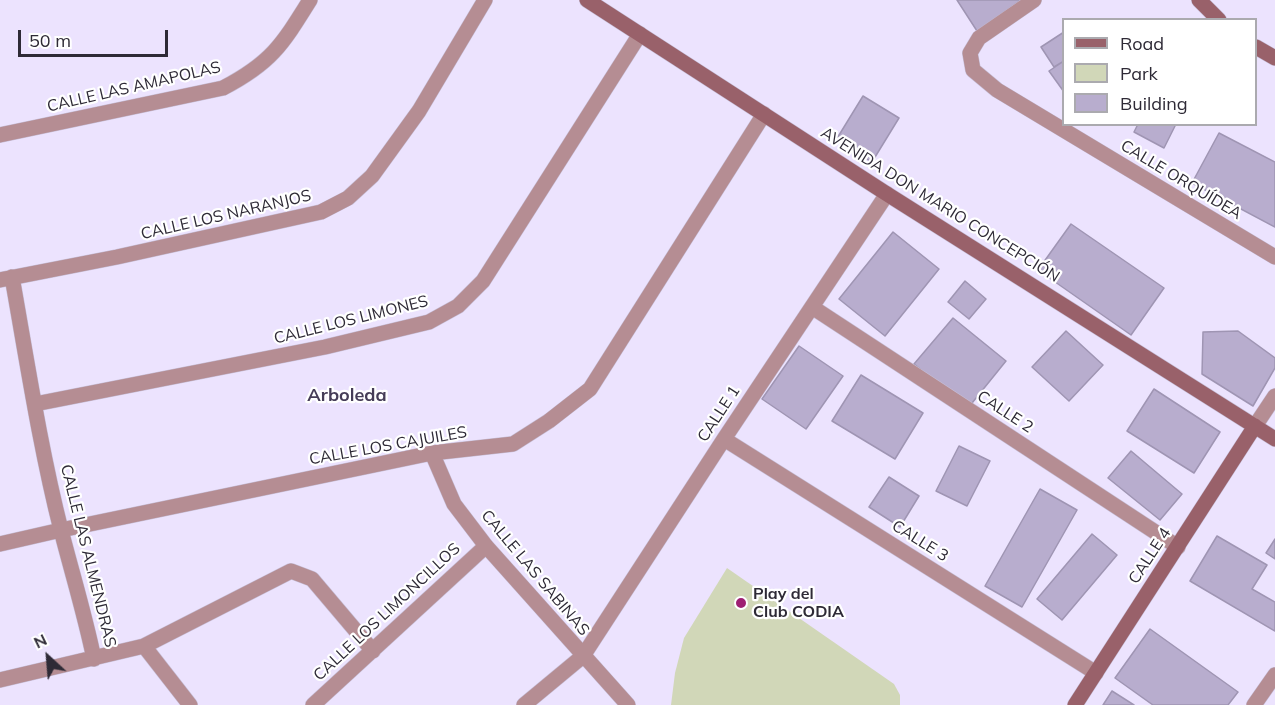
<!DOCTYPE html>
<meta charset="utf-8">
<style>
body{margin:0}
#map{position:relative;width:1275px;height:705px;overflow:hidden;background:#ece3fe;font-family:Mulish,sans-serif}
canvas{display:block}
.legend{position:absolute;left:1062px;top:18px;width:195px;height:108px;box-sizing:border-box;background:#fff;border:2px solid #abaaaf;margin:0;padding:8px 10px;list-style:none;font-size:18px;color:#2e2a36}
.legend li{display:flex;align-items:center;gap:12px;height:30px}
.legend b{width:30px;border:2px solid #abaaaf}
.north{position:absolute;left:18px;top:627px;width:60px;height:60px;-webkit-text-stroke:4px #fff;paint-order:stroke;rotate:334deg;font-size:16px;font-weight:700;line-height:24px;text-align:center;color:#2e2a36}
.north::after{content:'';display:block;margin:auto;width:21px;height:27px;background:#2e2a36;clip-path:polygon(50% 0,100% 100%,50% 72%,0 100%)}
.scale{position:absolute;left:18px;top:30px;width:150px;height:27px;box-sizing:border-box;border:3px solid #2e2a36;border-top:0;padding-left:8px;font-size:18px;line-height:21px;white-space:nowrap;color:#2e2a36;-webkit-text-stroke:4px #fff;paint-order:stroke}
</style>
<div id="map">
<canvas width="1275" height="705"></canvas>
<ul class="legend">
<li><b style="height:8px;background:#99616a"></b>Road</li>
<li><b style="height:16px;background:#d1d7b8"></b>Park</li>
<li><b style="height:16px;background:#b8adce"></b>Building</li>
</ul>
<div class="north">N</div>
<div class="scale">50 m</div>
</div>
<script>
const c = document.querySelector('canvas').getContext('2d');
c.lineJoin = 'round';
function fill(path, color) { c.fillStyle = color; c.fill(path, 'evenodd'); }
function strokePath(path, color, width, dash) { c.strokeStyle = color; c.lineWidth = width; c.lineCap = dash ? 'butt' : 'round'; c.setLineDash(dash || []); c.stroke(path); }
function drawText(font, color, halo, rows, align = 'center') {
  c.font = font + ' Mulish,sans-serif'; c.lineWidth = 4.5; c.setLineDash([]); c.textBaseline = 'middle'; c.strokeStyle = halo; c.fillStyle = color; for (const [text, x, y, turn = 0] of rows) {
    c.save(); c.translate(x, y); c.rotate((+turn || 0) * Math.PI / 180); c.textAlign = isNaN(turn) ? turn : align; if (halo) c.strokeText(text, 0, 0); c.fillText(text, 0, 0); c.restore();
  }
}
fill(new Path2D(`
 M 727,568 L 894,684 L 900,695 L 900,705 L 671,705 L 675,673 L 684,638 Z`), '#d1d7b8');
const building = new Path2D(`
 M 957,0 L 1021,0 L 977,31 Z
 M 1064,32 L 1064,61 L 1054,67 L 1041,47 Z
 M 1064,61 L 1064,92 L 1049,71 Z
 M 863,96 L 899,118 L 872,162 L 836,140 Z
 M 1138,124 L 1176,124 L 1164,148 L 1134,132 Z
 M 1219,133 L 1275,162 L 1275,227 L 1192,183 Z
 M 1071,224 L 1164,288 L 1131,335 L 1038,270 Z
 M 893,232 L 939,269 L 885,336 L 839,299 Z
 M 965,281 L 986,299 L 969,319 L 948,302 Z
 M 953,318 L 1006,361 L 968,408 L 914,364 Z
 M 1066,331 L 1103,365 L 1069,401 L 1032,367 Z
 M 1238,331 L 1275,358 L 1275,368 L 1253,406 L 1202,374 L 1203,332 Z
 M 799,346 L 843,376 L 806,429 L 762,399 Z
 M 861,375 L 923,413 L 895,459 L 832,421 Z
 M 1154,389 L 1220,432 L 1194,473 L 1127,431 Z
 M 959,446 L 990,461 L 967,506 L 936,491 Z
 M 1131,451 L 1182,494 L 1160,520 L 1108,478 Z
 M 889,477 L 919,496 L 900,527 L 869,507 Z
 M 1040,489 L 1077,510 L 1022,607 L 985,586 Z
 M 1092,534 L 1117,555 L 1062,620 L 1037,599 Z
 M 1217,536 L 1267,565 L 1252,589 L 1275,602 L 1275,631 L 1190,581 Z
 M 1275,539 L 1275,559 L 1266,553 Z
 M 1150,629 L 1238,692 L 1228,705 L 1153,705 L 1115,678 Z
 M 1112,691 L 1134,705 L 1103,705 Z`);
fill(building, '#b8adce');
strokePath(building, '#9f95b3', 1.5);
const street = new Path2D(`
 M 1034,0 L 979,38 L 970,53 L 973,70 L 997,90 L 1275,257
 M 0,135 L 223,88 C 271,63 282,45 310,0
 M 12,277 C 27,361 40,447 61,530 C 72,573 85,615 94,659
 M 0,280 L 117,257 L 321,212 L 348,198 L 372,176 L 419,111 L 485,0
 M 812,307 L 1178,547
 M 35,404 L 325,347 L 429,322 L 458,306 L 483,281 L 640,34
 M 1255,426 L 1275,396
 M 724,439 L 1096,673
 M 432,453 L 454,504 L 486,546 L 628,705
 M 0,544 L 61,530 L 432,453 L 513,444 L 549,421 L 590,389 L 764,114
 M 144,646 L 190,705
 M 0,680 L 144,646 L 291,571 L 312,579 L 373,651
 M 313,705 L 486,546
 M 524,705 L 583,656 L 724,439 L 887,194
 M 1254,705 L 1275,675`);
const secondary = new Path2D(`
 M 587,0 L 887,194 L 1275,439
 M 1199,0 L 1219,20
 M 1256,47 L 1275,58
 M 1075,705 L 1255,426`);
strokePath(street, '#c6bed6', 16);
strokePath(secondary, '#c6bed6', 16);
strokePath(street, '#b58d93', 15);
strokePath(secondary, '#99616a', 15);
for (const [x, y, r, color] of [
 [741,603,6,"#9e1f73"]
]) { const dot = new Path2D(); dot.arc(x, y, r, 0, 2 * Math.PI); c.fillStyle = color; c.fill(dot); strokePath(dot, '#fff', 2); }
drawText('16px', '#2e2a36', '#fff', [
 ["CALLE LAS AMAPOLAS",134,87,-13],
 ["CALLE ORQUÍDEA",1181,180,31],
 ["AVENIDA DON MARIO CONCEPCIÓN",940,205,32],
 ["CALLE LOS NARANJOS",226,215,-13],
 ["CALLE LOS LIMONES",351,320,-14],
 ["CALLE 2",1005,412,33],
 ["CALLE 1",719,414,-57],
 ["CALLE LOS CAJUILES",388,446,-10],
 ["CALLE 3",920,541,32],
 ["CALLE LAS ALMENDRAS",88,556,76],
 ["CALLE 4",1150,556,-57],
 ["CALLE LAS SABINAS",535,573,50],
 ["CALLE LOS LIMONCILLOS",387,612,-43]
]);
drawText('bold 16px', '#2e2a36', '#fff', [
 ["Play del",753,594],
 ["Club CODIA",753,612]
], 'left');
drawText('bold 18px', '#463d57', '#fff', [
 ["Arboleda",347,396]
]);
</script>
